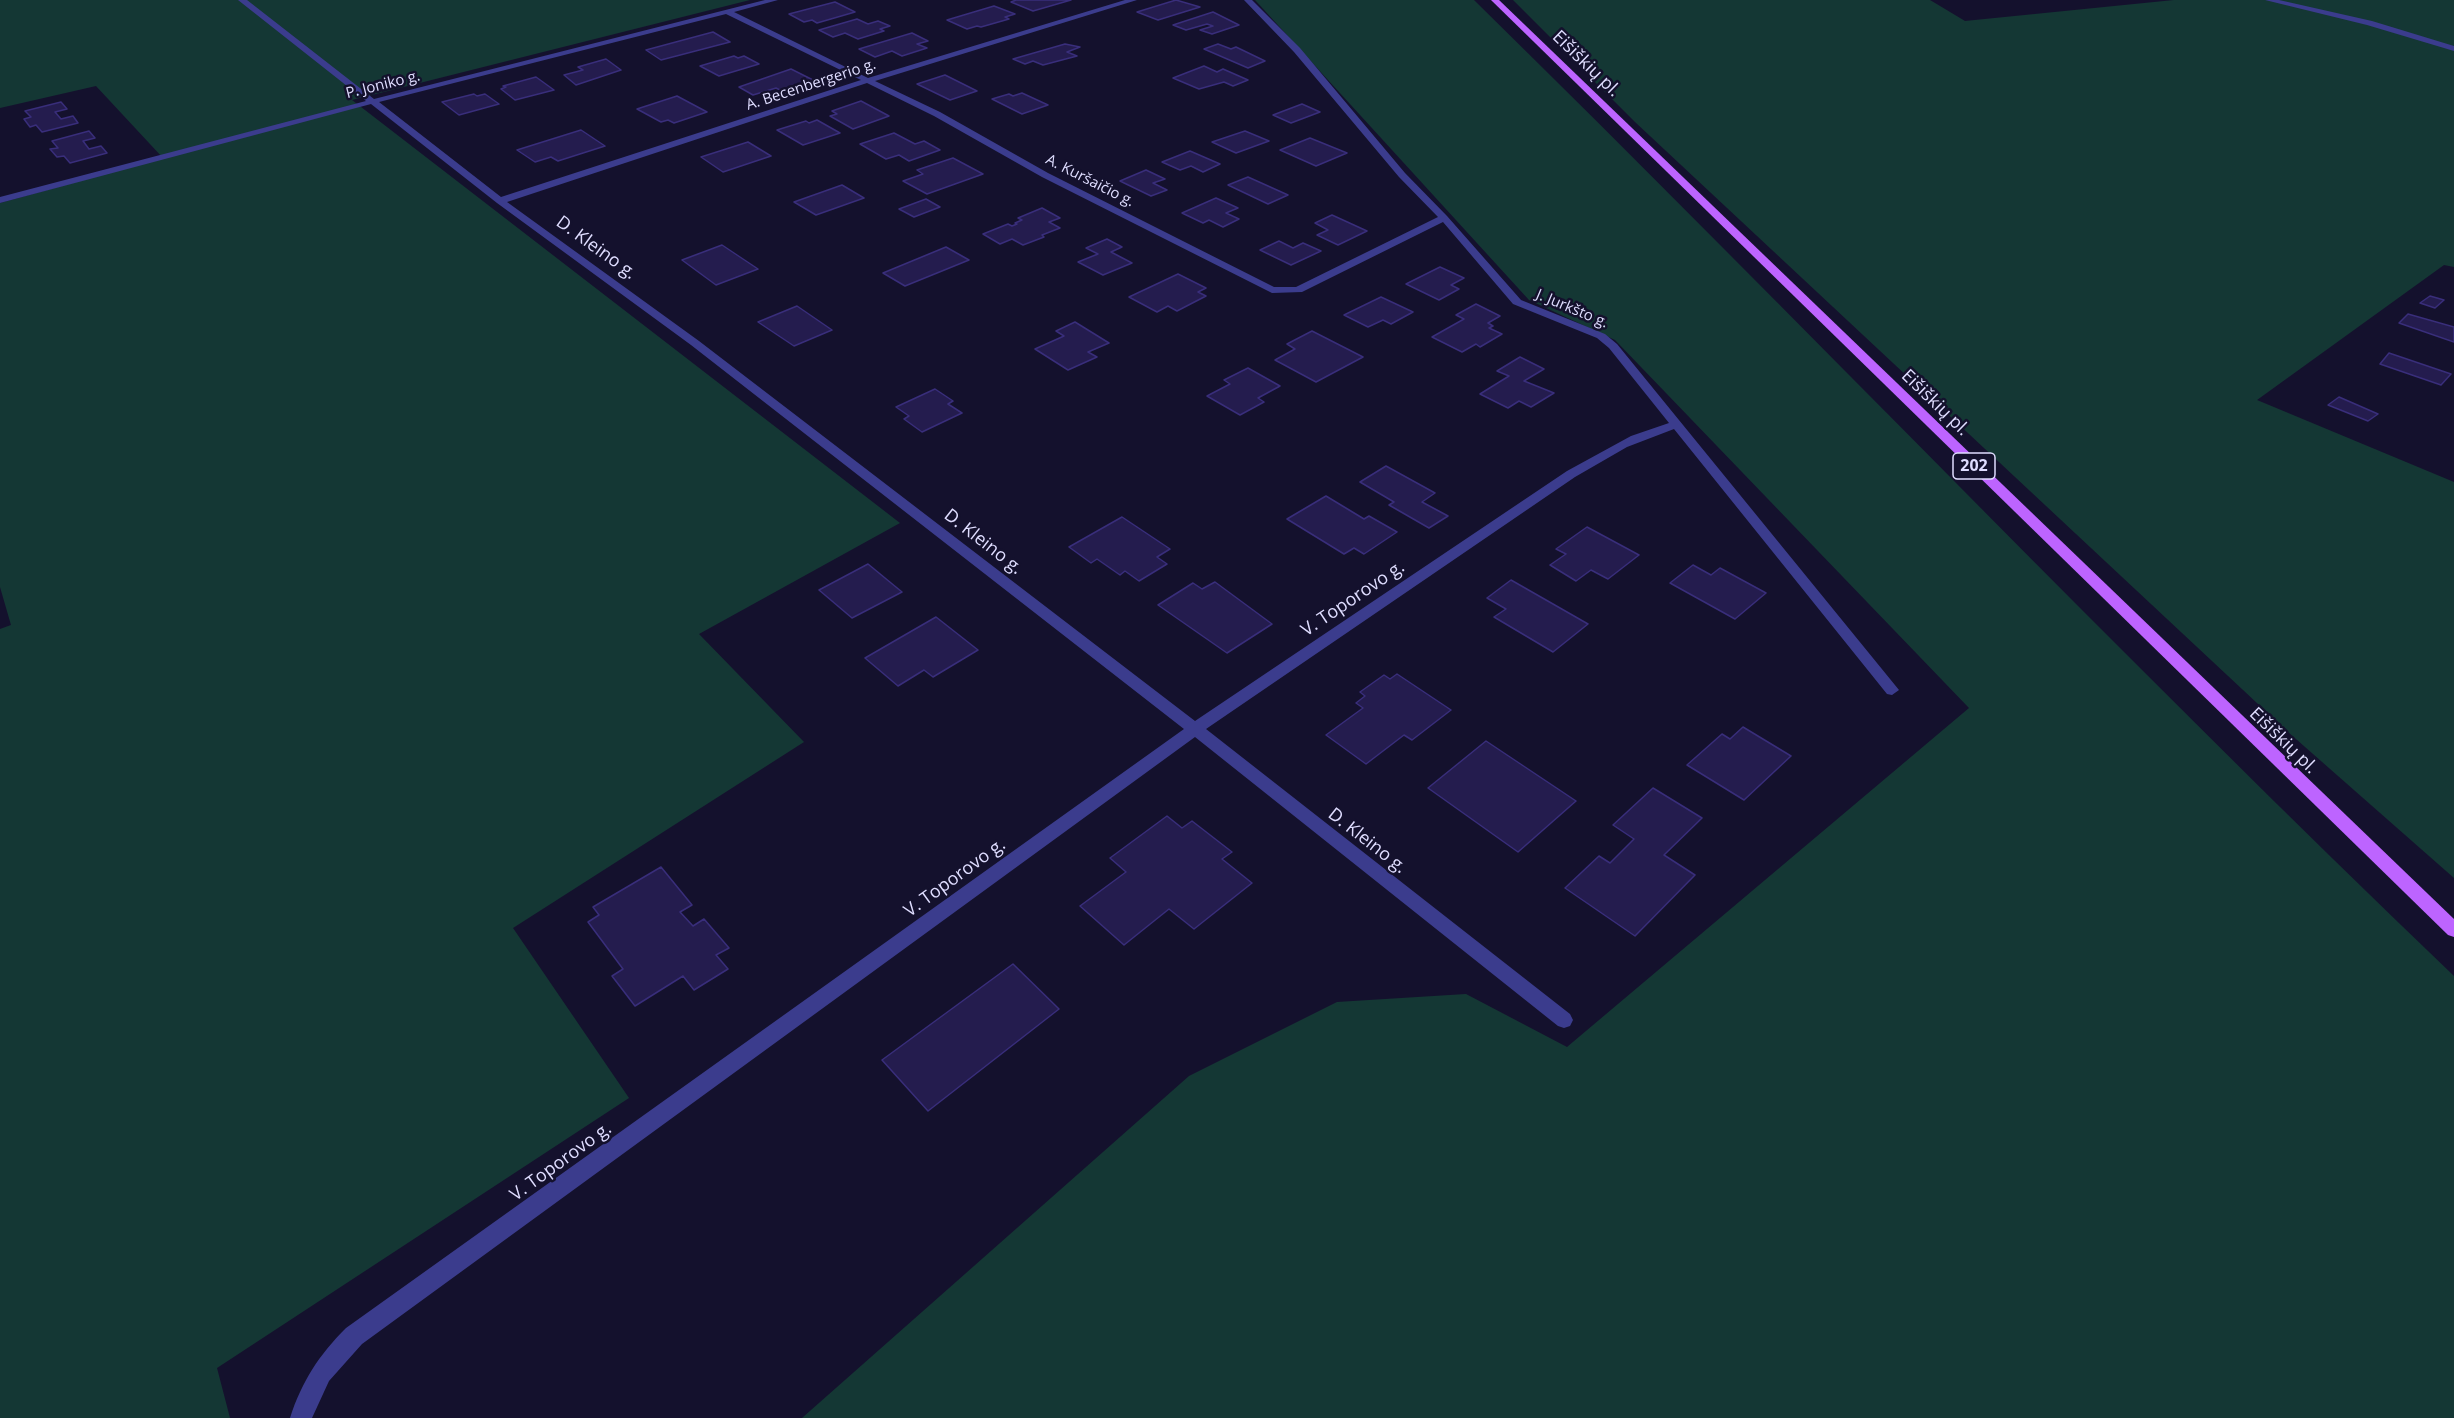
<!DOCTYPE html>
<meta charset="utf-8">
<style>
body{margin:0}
canvas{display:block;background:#14112d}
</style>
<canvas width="2454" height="1418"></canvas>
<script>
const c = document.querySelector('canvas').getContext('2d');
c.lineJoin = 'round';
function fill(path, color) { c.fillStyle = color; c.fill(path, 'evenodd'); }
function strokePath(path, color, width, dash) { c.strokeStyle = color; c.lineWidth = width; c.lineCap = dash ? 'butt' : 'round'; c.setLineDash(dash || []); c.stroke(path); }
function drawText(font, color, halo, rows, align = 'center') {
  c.font = font + ' "Open Sans",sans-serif'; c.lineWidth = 5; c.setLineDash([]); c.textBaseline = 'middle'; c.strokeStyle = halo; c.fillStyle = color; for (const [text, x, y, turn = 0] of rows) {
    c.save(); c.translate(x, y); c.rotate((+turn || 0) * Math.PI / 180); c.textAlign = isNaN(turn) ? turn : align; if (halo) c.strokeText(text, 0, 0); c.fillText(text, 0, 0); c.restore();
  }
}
fill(new Path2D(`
 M 0,0 L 750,0 L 352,100 L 900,523 L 699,634 L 804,742 L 513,928 L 629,1098 L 217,1368 L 230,1418 L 0,1418 L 0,629 L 11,625 L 0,587 L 0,203 L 163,158 L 96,86 L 0,108 Z
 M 1255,0 L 1474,0 C 1803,323 2121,657 2454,976 L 2454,1418 L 802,1418 L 1189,1076 L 1337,1002 L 1466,994 L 1567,1047 L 1969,708 L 1615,340 L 1529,300 Z
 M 1513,0 L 1930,0 L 1965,21 L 2174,0 L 2454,0 L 2454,267 L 2444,265 L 2257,400 L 2454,482 L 2454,878 L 2288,732 L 1635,122 Z`), '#143734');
const building = new Path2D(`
 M 1016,0 L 1071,0 L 1033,11 L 1011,2 Z
 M 1176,0 L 1200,7 L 1158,20 L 1137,12 Z
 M 835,2 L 855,12 L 817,23 L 812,20 L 804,22 L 789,14 Z
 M 994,6 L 1015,14 L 1005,17 L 1009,19 L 981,27 L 977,26 L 967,29 L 947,20 Z
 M 1213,12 L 1239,25 L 1212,34 L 1200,30 L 1213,26 L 1207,24 L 1186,30 L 1173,25 Z
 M 857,19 L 868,24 L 878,21 L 890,26 L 880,29 L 884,31 L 858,39 L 845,33 L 833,37 L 819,30 Z
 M 713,32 L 730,42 L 661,60 L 646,50 Z
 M 912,33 L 928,41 L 917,44 L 927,48 L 902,56 L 892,51 L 875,57 L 859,49 Z
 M 1065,44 L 1080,47 L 1067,52 L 1077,56 L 1043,65 L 1033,61 L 1025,64 L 1013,59 Z
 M 1218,44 L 1231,49 L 1236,47 L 1265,61 L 1248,68 L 1204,49 Z
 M 734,56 L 738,58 L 744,56 L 759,64 L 719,76 L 700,66 Z
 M 606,59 L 621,70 L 576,85 L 564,75 L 583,70 L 578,67 Z
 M 1204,66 L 1217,72 L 1223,69 L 1248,80 L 1233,86 L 1224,82 L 1199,89 L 1173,78 Z
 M 791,69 L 819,83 L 786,93 L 776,88 L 753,95 L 739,87 Z
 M 945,75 L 977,91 L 950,100 L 917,84 Z
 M 536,77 L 554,90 L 515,100 L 501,89 L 506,87 L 503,86 Z
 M 1022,93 L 1048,105 L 1022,114 L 992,99 L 1009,94 L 1013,96 Z
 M 474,94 L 477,96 L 485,94 L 499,104 L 459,115 L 442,102 Z
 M 677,96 L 707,112 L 674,123 L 668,120 L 661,122 L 637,109 Z
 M 861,101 L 889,116 L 853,129 L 830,116 L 837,114 L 832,111 Z
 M 61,102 L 67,109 L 55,112 L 61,119 L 73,116 L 78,123 L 42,132 L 36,125 L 30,127 L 24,119 L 31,117 L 25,111 Z
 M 1302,104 L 1320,112 L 1291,123 L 1273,115 Z
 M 817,120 L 840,133 L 803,145 L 777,130 L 806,121 L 809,123 Z
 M 581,130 L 605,146 L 558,161 L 551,157 L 535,162 L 517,150 Z
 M 89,131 L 95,138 L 83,141 L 89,149 L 101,146 L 107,153 L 70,163 L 64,156 L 57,157 L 50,149 L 58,148 L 52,141 Z
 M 1245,131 L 1269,141 L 1236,153 L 1212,142 Z
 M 894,133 L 915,144 L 924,141 L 940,150 L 909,161 L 899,155 L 886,159 L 860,144 Z
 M 1310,138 L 1347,153 L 1316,166 L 1280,150 Z
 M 748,142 L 771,156 L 723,172 L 701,157 Z
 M 1190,151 L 1220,164 L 1203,172 L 1191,166 L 1180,170 L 1162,162 Z
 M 953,158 L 983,174 L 927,194 L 903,181 L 923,174 L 917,170 Z
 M 1146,170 L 1165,179 L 1153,183 L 1167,190 L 1151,196 L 1120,181 Z
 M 1248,177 L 1288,195 L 1268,204 L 1228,185 Z
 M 842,185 L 864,198 L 816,215 L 794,202 Z
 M 1216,198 L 1238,208 L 1226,213 L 1239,219 L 1223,227 L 1209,220 L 1203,223 L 1182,213 Z
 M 926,199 L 940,207 L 914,217 L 899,209 Z
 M 1042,208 L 1060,218 L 1049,222 L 1060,228 L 1042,235 L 1044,237 L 1023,245 L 1012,239 L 1000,244 L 983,234 L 1008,224 L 1012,226 L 1017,224 L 1015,223 L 1022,220 L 1018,218 Z
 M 1332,215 L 1367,231 L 1338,245 L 1317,235 L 1328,230 L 1315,223 Z
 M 1107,239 L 1122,247 L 1111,252 L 1132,263 L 1103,275 L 1078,262 L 1098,254 L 1086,248 Z
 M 1279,241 L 1293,248 L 1303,243 L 1321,251 L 1291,265 L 1260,250 Z
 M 722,245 L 758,269 L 716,285 L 682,260 Z
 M 946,247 L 969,260 L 905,286 L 883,273 Z
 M 1440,267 L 1464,278 L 1451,285 L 1459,289 L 1439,300 L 1406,284 Z
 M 1178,274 L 1206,288 L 1198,292 L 1206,296 L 1177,311 L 1168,306 L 1157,312 L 1129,297 Z
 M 2430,296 L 2444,300 L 2435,308 L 2420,303 Z
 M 1381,297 L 1413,312 L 1391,324 L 1383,320 L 1368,327 L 1344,315 Z
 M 1476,304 L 1500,316 L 1488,323 L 1493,326 L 1489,328 L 1502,334 L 1480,347 L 1476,344 L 1462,352 L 1432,337 L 1464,319 L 1456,315 Z
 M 797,306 L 832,330 L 794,346 L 758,322 Z
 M 2408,314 L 2454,327 L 2454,342 L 2399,323 Z
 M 1075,322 L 1109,343 L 1088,352 L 1097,357 L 1068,370 L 1035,349 L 1064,336 L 1056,331 Z
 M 1312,331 L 1363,357 L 1316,382 L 1275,360 L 1295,349 L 1287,344 Z
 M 2389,353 L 2451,374 L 2441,385 L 2380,364 Z
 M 1520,357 L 1544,369 L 1524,381 L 1554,393 L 1531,407 L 1519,401 L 1508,408 L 1480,394 L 1509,376 L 1497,371 Z
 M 1248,368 L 1280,386 L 1258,398 L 1264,402 L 1240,415 L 1207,396 L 1230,384 L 1224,380 Z
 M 935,389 L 953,401 L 948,404 L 962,413 L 922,432 L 904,419 L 909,416 L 896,407 Z
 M 2339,397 L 2378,414 L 2368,421 L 2328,405 Z
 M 1386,466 L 1435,493 L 1422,502 L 1448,516 L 1429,528 L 1389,505 L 1394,502 L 1360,482 Z
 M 1326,496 L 1364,519 L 1369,516 L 1397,532 L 1364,554 L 1354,548 L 1344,554 L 1287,519 Z
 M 1122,517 L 1170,549 L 1157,557 L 1167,564 L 1139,581 L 1125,571 L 1120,575 L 1097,559 L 1091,563 L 1069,547 Z
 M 1587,527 L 1639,555 L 1608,579 L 1591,570 L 1576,581 L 1550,565 L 1566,554 L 1556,549 Z
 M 868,564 L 902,592 L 852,618 L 819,590 Z
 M 1693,565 L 1711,575 L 1720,568 L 1766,593 L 1735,619 L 1670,583 Z
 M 1511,580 L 1588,624 L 1553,652 L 1494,617 L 1506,609 L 1487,598 Z
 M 1215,582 L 1272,624 L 1227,653 L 1158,605 L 1193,583 L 1202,589 Z
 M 936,617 L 978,650 L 933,677 L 924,670 L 898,686 L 865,658 Z
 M 1397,674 L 1451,710 L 1412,740 L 1404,735 L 1366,764 L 1326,735 L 1363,708 L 1356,703 L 1365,696 L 1360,692 L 1384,675 L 1390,679 Z
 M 1743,727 L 1791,756 L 1744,800 L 1687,765 L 1722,734 L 1730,739 Z
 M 1486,741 L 1576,801 L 1518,852 L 1428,788 Z
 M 1653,788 L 1702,818 L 1664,855 L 1695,875 L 1635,936 L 1565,888 L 1599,856 L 1610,863 L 1634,839 L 1613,825 Z
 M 1167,816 L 1182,828 L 1192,821 L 1232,852 L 1222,859 L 1252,883 L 1194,929 L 1169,909 L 1124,945 L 1080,906 L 1126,872 L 1110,858 Z
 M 661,867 L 692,905 L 680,912 L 693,926 L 704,919 L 729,948 L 716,955 L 728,969 L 694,990 L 683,976 L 635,1006 L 612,976 L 623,969 L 588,922 L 599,915 L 593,907 Z
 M 1013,964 L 1059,1009 L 928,1111 L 882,1060 Z`);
fill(building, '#241c4e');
strokePath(building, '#392e7b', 1.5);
fill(new Path2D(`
 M 238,0 L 247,0 L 374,99 L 765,0 L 778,0 L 734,12 L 868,78 L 1125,0 L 1137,0 L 875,81 L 940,112 L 1048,173 L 1274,287 L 1296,287 L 1438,217 L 1399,177 L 1294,52 L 1244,0 L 1252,0 L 1300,48 L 1405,173 L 1447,216 L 1521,300 L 1605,334 L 1617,344 L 1899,690 L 1892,695 L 1887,694 L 1674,429 L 1627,447 L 1575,477 L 1206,729 L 1570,1014 L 1573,1020 L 1570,1026 L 1564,1028 L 1558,1026 L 1195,737 L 362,1344 L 329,1381 L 312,1418 L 290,1418 C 302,1381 319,1355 346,1328 L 1184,729 L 691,345 L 497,203 L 371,104 L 0,203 L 0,197 L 366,101 ZM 726,14 L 861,80 L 501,197 L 379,102 ZM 867,83 L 934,116 L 1042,177 L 1272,293 L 1302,292 L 1443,222 L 1513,304 L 1597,338 L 1609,348 L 1669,423 L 1631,436 L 1567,471 L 1195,721 L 699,341 L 507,202 Z
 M 2265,0 L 2279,0 L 2372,21 L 2454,46 L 2454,51 L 2367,25 Z`), '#3b3c8d');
fill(new Path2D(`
 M 1491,0 L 1499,0 L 2454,919 L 2454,937 L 2448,935 Z`), '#bd64ff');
drawText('15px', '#dfddff', '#14112d', [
 ["P. Joniko g.",383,85,-14],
 ["A. Becenbergerio g.",811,85,-18],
 ["A. Kuršaičio g.",1090,181,27],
 ["J. Jurkšto g.",1572,309,23]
]);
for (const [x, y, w] of [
 [1974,466,42]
]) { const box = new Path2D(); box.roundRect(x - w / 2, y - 13, w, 26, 4.5); c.fillStyle = '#14112d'; c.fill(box); strokePath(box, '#dfddff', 1.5); }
drawText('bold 16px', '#dfddff', null, [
 ["202",1974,466]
]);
drawText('18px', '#dfddff', '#14112d', [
 ["Eišiškių pl.",1586,64,44],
 ["D. Kleino g.",596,248,36],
 ["Eišiškių pl.",1935,403,44],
 ["D. Kleino g.",983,542,38],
 ["V. Toporovo g.",1353,599,-34],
 ["Eišiškių pl.",2283,741,44],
 ["D. Kleino g.",1367,841,38],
 ["V. Toporovo g.",955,878,-36],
 ["V. Toporovo g.",561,1162,-36]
]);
</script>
